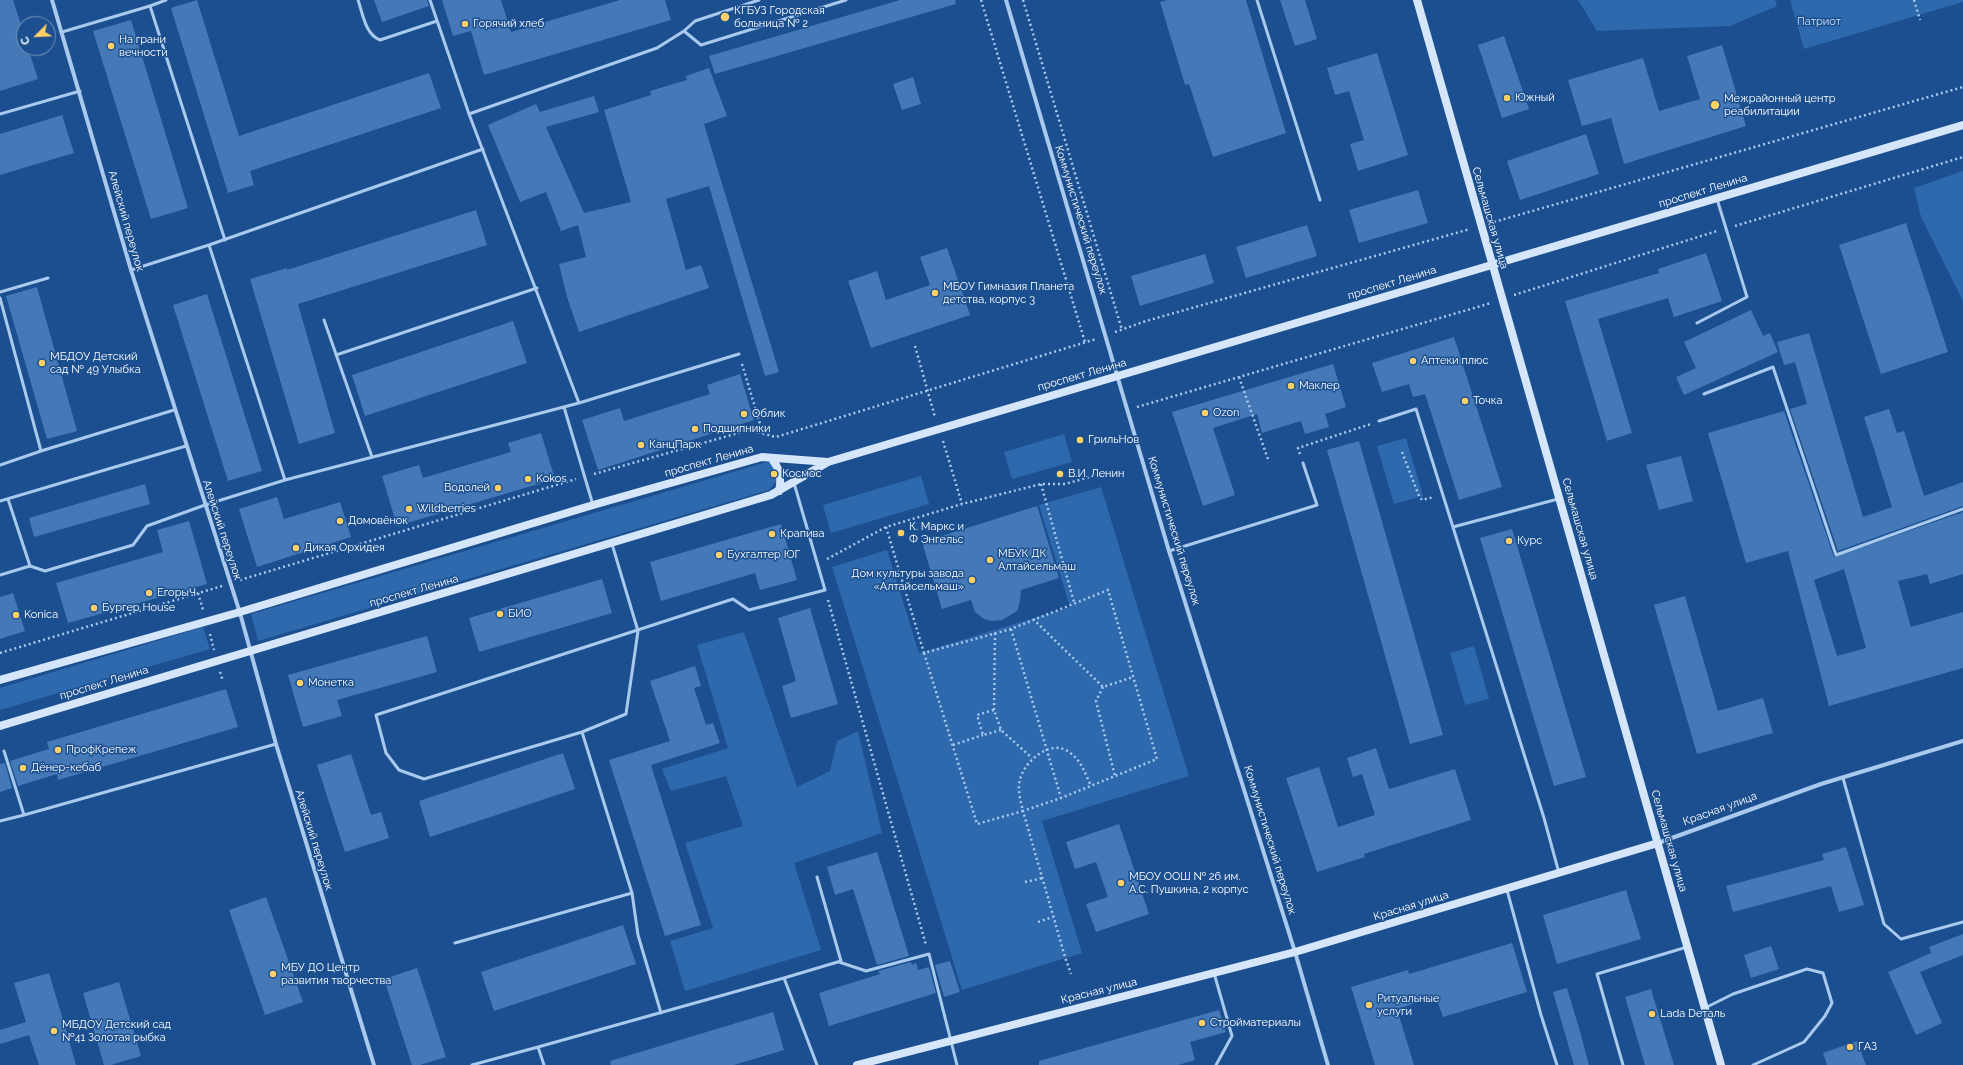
<!DOCTYPE html>
<meta charset="utf-8">
<style>
body{margin:0}
#map{position:relative;width:1963px;height:1065px;overflow:hidden;background:#1b4f8f;font-family:Raleway,sans-serif}
canvas{display:block}
.north{position:absolute;left:16px;top:16px;width:40px;height:40px;box-sizing:border-box;background:#1b4f8f;border:1px solid #7695bc;border-radius:50%;rotate:246deg;font-size:11px;font-weight:700;line-height:16px;text-align:center;color:#fff}
.north::after{content:'';display:block;margin:auto;width:14px;height:18px;background:#ffd166;clip-path:polygon(50% 0,100% 100%,50% 72%,0 100%)}
</style>
<div id="map">
<canvas width="1963" height="1065"></canvas>
<div class="north">С</div>
</div>
<script>
const c = document.querySelector('canvas').getContext('2d');
c.lineJoin = 'round';
function fill(path, color) { c.fillStyle = color; c.fill(path, 'evenodd'); }
function strokePath(path, color, width, dash) { c.strokeStyle = color; c.lineWidth = width; c.lineCap = dash ? 'butt' : 'round'; c.setLineDash(dash || []); c.stroke(path); }
function drawText(font, color, halo, rows, align = 'center') {
  c.font = font + ' Raleway,sans-serif'; c.lineWidth = 3; c.setLineDash([]); c.textBaseline = 'middle'; c.strokeStyle = halo; c.fillStyle = color; for (const [text, x, y, turn = 0] of rows) {
    c.save(); c.translate(x, y); c.rotate((+turn || 0) * Math.PI / 180); c.textAlign = isNaN(turn) ? turn : align; if (halo) c.strokeText(text, 0, 0); c.fillText(text, 0, 0); c.restore();
  }
}
fill(new Path2D(`
 M 1578,0 L 1775,0 L 1777,6 L 1730,26 L 1597,31 Z
 M 1790,0 L 1963,0 L 1963,2 L 1804,49 Z
 M 1963,171 L 1963,301 L 1921,217 L 1914,188 Z
 M 1064,434 L 1072,462 L 1012,479 L 1004,452 Z
 M 1406,438 L 1423,496 L 1394,504 L 1377,446 Z
 M 767,462 L 777,466 L 779,479 L 769,490 L 258,641 L 251,614 Z
 M 921,476 L 929,504 L 831,533 L 823,505 Z
 M 1101,487 L 1189,776 L 1042,821 L 1082,953 L 962,990 L 832,567 L 887,550 L 919,653 L 1070,607 L 1039,505 Z
 M 203,627 L 210,649 L 0,710 L 0,688 Z
 M 744,632 L 797,787 L 830,771 L 837,741 L 858,731 L 882,833 L 794,863 L 821,950 L 685,991 L 670,941 L 713,928 L 685,843 L 743,826 L 726,776 L 671,791 L 662,769 L 728,748 L 697,645 Z
 M 1474,646 L 1489,699 L 1465,705 L 1450,653 Z`), '#2e69ad');
fill(new Path2D(`
 M 0,0 L 13,0 L 24,34 L 24,48 L 28,48 L 38,79 L 0,91 Z
 M 197,0 L 239,136 L 429,73 L 441,108 L 250,171 L 254,185 L 228,193 L 171,8 Z
 M 374,0 L 427,0 L 429,6 L 382,22 Z
 M 442,0 L 501,0 L 511,32 L 620,0 L 665,0 L 671,20 L 484,75 L 471,31 L 453,36 Z
 M 900,0 L 955,0 L 956,4 L 715,74 L 709,56 Z
 M 1168,0 L 1246,0 L 1286,133 L 1213,157 L 1189,84 L 1185,85 L 1160,2 Z
 M 1280,0 L 1305,0 L 1317,39 L 1295,46 Z
 M 131,20 L 188,208 L 151,219 L 93,31 Z
 M 1504,36 L 1529,109 L 1502,118 L 1478,45 Z
 M 1722,45 L 1746,126 L 1624,164 L 1611,118 L 1582,126 L 1568,80 L 1643,58 L 1659,111 L 1700,99 L 1687,56 Z
 M 1377,53 L 1408,155 L 1358,171 L 1350,144 L 1364,140 L 1349,91 L 1335,95 L 1327,68 Z
 M 709,68 L 727,116 L 704,124 L 779,372 L 765,376 L 709,186 L 666,199 L 686,270 L 701,265 L 709,288 L 579,332 L 567,297 L 559,264 L 586,257 L 578,225 L 561,231 L 546,192 L 520,202 L 488,125 L 536,104 L 540,112 L 594,96 L 599,112 L 546,127 L 584,213 L 631,202 L 604,110 L 651,95 L 650,91 L 687,80 L 686,76 Z
 M 913,77 L 921,104 L 902,110 L 893,84 Z
 M 62,115 L 74,153 L 0,175 L 0,134 Z
 M 1586,134 L 1599,174 L 1520,200 L 1507,161 Z
 M 1418,190 L 1428,223 L 1359,243 L 1349,210 Z
 M 476,210 L 487,245 L 298,304 L 335,433 L 299,444 L 250,279 L 287,268 L 287,270 Z
 M 1906,223 L 1948,352 L 1881,374 L 1839,245 Z
 M 1307,225 L 1317,256 L 1246,278 L 1236,247 Z
 M 947,248 L 970,315 L 871,348 L 848,281 L 877,271 L 886,300 L 930,285 L 920,257 Z
 M 1706,253 L 1722,301 L 1674,317 L 1668,298 L 1598,319 L 1632,433 L 1607,441 L 1565,301 L 1659,273 L 1658,269 Z
 M 1205,254 L 1214,283 L 1140,306 L 1131,276 Z
 M 37,287 L 77,431 L 47,439 L 6,296 Z
 M 207,294 L 262,471 L 228,481 L 173,305 Z
 M 1751,310 L 1763,336 L 1770,333 L 1778,352 L 1684,395 L 1676,377 L 1696,368 L 1684,342 Z
 M 513,321 L 527,363 L 365,416 L 352,375 Z
 M 1809,333 L 1863,517 L 1892,507 L 1864,417 L 1889,409 L 1897,433 L 1904,431 L 1924,496 L 1963,482 L 1963,506 L 1838,551 L 1790,409 L 1807,404 L 1795,362 L 1784,365 L 1777,342 Z
 M 1454,337 L 1502,487 L 1459,500 L 1425,394 L 1413,397 L 1409,384 L 1382,392 L 1372,363 Z
 M 1333,364 L 1346,407 L 1325,414 L 1329,427 L 1305,434 L 1301,421 L 1262,433 L 1257,414 L 1213,428 L 1235,495 L 1203,506 L 1172,412 Z
 M 740,374 L 754,420 L 598,470 L 582,420 L 620,408 L 624,421 L 710,394 L 707,385 Z
 M 1784,411 L 1834,557 L 1963,512 L 1963,574 L 1930,584 L 1927,574 L 1898,581 L 1911,627 L 1963,612 L 1963,668 L 1829,706 L 1788,551 L 1746,563 L 1708,433 ZM 1844,569 L 1866,648 L 1837,656 L 1814,580 Z
 M 541,433 L 555,479 L 397,526 L 382,476 L 419,465 L 423,478 L 511,452 L 508,443 Z
 M 1359,441 L 1443,735 L 1410,744 L 1327,450 Z
 M 1681,456 L 1693,501 L 1659,510 L 1646,465 Z
 M 145,484 L 150,504 L 34,537 L 29,518 Z
 M 277,497 L 284,519 L 340,502 L 351,537 L 257,567 L 239,509 Z
 M 1037,506 L 1059,578 L 1021,590 L 1020,601 L 1017,611 L 1002,620 L 992,621 L 984,619 L 975,612 L 971,600 L 942,609 L 922,542 Z
 M 189,521 L 207,584 L 68,623 L 56,583 L 163,552 L 157,530 Z
 M 781,524 L 797,580 L 760,590 L 755,573 L 661,601 L 650,562 Z
 M 1512,529 L 1586,777 L 1554,786 L 1480,538 Z
 M 602,579 L 612,613 L 479,652 L 469,618 Z
 M 13,593 L 25,631 L 0,639 L 0,597 Z
 M 1685,596 L 1718,711 L 1763,698 L 1773,733 L 1697,754 L 1654,605 Z
 M 810,608 L 838,704 L 791,718 L 782,686 L 796,681 L 778,618 Z
 M 427,636 L 437,672 L 337,700 L 342,716 L 303,727 L 288,675 Z
 M 695,666 L 701,686 L 694,688 L 706,725 L 713,723 L 720,743 L 651,765 L 701,925 L 665,936 L 609,760 L 670,741 L 650,681 Z
 M 226,689 L 238,727 L 58,780 L 57,774 L 18,786 L 10,761 L 49,749 L 47,742 Z
 M 1376,748 L 1389,789 L 1455,769 L 1471,820 L 1364,854 L 1365,857 L 1317,872 L 1286,778 L 1319,767 L 1338,827 L 1375,815 L 1362,774 L 1353,777 L 1347,758 Z
 M 563,753 L 575,789 L 430,837 L 419,801 Z
 M 351,754 L 371,815 L 381,812 L 389,838 L 345,852 L 317,765 Z
 M 5,763 L 12,788 L 0,792 L 0,764 Z
 M 1119,824 L 1149,914 L 1096,932 L 1086,904 L 1108,897 L 1096,862 L 1075,869 L 1066,842 Z
 M 1846,847 L 1864,905 L 1839,912 L 1831,886 L 1733,912 L 1726,886 L 1824,860 L 1822,854 Z
 M 877,852 L 909,956 L 877,965 L 853,889 L 835,895 L 827,867 Z
 M 1626,890 L 1641,939 L 1557,964 L 1543,915 Z
 M 266,897 L 303,1002 L 265,1015 L 229,910 Z
 M 623,925 L 636,964 L 494,1011 L 481,972 Z
 M 1963,934 L 1963,955 L 1920,972 L 1942,1023 L 1916,1035 L 1888,972 L 1931,953 L 1929,947 Z
 M 1512,943 L 1527,992 L 1443,1017 L 1436,997 L 1397,1009 L 1414,1065 L 1375,1065 L 1351,987 L 1408,970 L 1409,974 Z
 M 1771,946 L 1779,969 L 1751,978 L 1744,955 Z
 M 950,961 L 960,992 L 944,997 L 935,965 Z
 M 911,962 L 912,965 L 916,963 L 918,970 L 929,967 L 936,993 L 829,1026 L 819,993 L 880,974 L 878,971 Z
 M 417,968 L 446,1057 L 420,1065 L 412,1065 L 384,979 Z
 M 49,973 L 66,1030 L 76,1065 L 39,1065 L 29,1035 L 0,1044 L 0,1030 L 26,1022 L 14,983 Z
 M 119,982 L 141,1056 L 111,1065 L 104,1065 L 83,993 Z
 M 1567,988 L 1579,1028 L 1589,1065 L 1574,1065 L 1553,992 Z
 M 1651,989 L 1674,1065 L 1645,1065 L 1625,997 Z
 M 1219,1010 L 1226,1032 L 1190,1042 L 1195,1060 L 1178,1065 L 1039,1065 L 1039,1061 Z
 M 773,1012 L 784,1050 L 734,1065 L 611,1065 L 610,1061 Z
 M 1857,1041 L 1866,1065 L 1827,1065 L 1823,1053 Z`), '#4478b7');
strokePath(new Path2D(`
 M 981,0 L 1085,342
 M 1023,0 L 1122,330
 M 1914,0 L 1920,20
 M 1494,222 L 1963,87
 M 1735,226 L 1963,157
 M 1514,295 L 1717,231
 M 1115,332 L 1146,321 L 1470,229
 M 915,346 L 935,417
 M 742,364 L 763,434
 M 1239,377 L 1269,462
 M 1137,407 L 1491,303
 M 943,441 L 962,504
 M 1402,452 L 1419,496 L 1422,500 L 1434,497
 M 1300,454 L 1298,448 L 1371,424
 M 594,474 L 749,430 L 776,437 L 1096,339
 M 1041,484 L 1074,602
 M 886,527 L 924,653 L 1011,629 L 1108,590 L 1157,759 L 1061,798 L 1023,811 L 1065,957 L 1071,974
 M 827,559 L 886,527 L 962,504 L 1041,484 L 1065,484 L 1108,472
 M 240,580 L 576,479
 M 198,593 L 203,610
 M 828,600 L 926,945
 M 1033,619 L 1103,687 L 1133,677
 M 1011,629 L 1061,798
 M 210,634 L 214,650
 M 0,653 L 222,586
 M 924,653 L 977,824 L 1023,811 C 1020,799 1016,786 1022,774 C 1028,759 1052,739 1069,752 C 1081,760 1085,773 1091,786
 M 220,672 L 223,681
 M 1103,687 L 1096,701 L 1115,776
 M 994,710 L 995,633
 M 1001,730 L 983,735 L 977,715 L 994,710 L 1001,730 L 1032,758
 M 953,745 L 983,735
 M 1025,882 L 1043,878
 M 1038,922 L 1053,917`), '#a9c9ee', 2.5, [2, 3]);
strokePath(new Path2D(`
 M 358,0 C 363,14 365,34 380,40 L 437,21
 M 430,0 L 469,114 L 579,403
 M 1257,0 L 1320,200
 M 150,6 L 166,0
 M 684,31 L 695,21 L 759,0
 M 62,32 L 150,6 L 225,240
 M 0,114 L 80,91
 M 469,114 L 657,48 L 684,31 L 701,45 L 846,0
 M 131,270 L 209,245 L 483,149
 M 0,292 L 48,278
 M 0,298 L 41,451
 M 324,320 L 372,457
 M 1697,323 L 1747,297 L 1717,199
 M 336,355 L 537,288
 M 1704,394 L 1773,367 L 1836,555 L 1963,509
 M 564,407 L 593,505
 M 1379,421 L 1416,409 L 1544,818 L 1559,873
 M 0,465 L 41,451 L 174,410
 M 285,480 L 579,403 L 739,354
 M 8,499 L 30,566
 M 0,501 L 186,446
 M 1453,527 L 1558,499
 M 612,544 L 638,631 L 626,714 L 582,732 L 632,893 L 638,935 L 661,1013
 M 1169,551 L 1317,505 L 1303,463
 M 0,575 L 30,566 L 45,571 L 133,545 L 147,526 L 205,505 L 285,480 L 209,245
 M 582,732 L 424,779 L 399,770 L 386,753 L 376,715 L 733,599 L 749,610 L 825,590 L 794,483
 M 4,751 L 24,815 L 276,744
 M 1843,778 L 1884,924 L 1901,939 L 1963,922
 M 0,821 L 24,815
 M 1507,890 L 1541,1015 L 1557,1065
 M 455,943 L 632,893
 M 839,962 L 866,971 L 929,954 L 957,1065
 M 1214,973 L 1232,1036 L 1216,1065
 M 784,978 L 841,961 L 817,877
 M 1705,1008 L 1733,994 L 1807,969 L 1823,973 L 1832,1003 L 1825,1016 L 1804,1042 L 1753,1065
 M 538,1047 L 784,978 L 817,1065
 M 472,1065 L 538,1047 L 544,1065
 M 1623,1065 L 1597,974 L 1687,947`), '#a9c9ee', 3);
strokePath(new Path2D(`
 M 52,0 L 131,270 L 240,613 L 276,744 L 374,1065
 M 1006,0 L 1169,551 L 1295,952 L 1328,1065
 M 1658,843 L 1821,784 L 1963,741`), '#a9c9ee', 4);
strokePath(new Path2D(`
 M 1417,0 L 1721,1065
 M 771,458 C 780,468 782,478 779,491
 M 0,680 L 240,612 L 593,505 L 762,457 L 828,462
 M 0,726 L 771,495 L 828,462 L 1963,125
 M 857,1065 L 1295,952 L 1658,843`), '#d6e6fa', 8);
for (const [x, y, r, color] of [
 [725,17,5,"#ffd166"],
 [465,24,4,"#ffd166"],
 [111,46,4,"#ffd166"],
 [1507,98,4,"#ffd166"],
 [1715,105,5,"#ffd166"],
 [935,293,4,"#ffd166"],
 [1413,361,4,"#ffd166"],
 [42,363,4,"#ffd166"],
 [1291,386,4,"#ffd166"],
 [1465,401,4,"#ffd166"],
 [1205,413,4,"#ffd166"],
 [744,414,4,"#ffd166"],
 [695,429,4,"#ffd166"],
 [1080,440,4,"#ffd166"],
 [641,445,4,"#ffd166"],
 [774,474,4,"#ffd166"],
 [1060,474,4,"#ffd166"],
 [528,479,4,"#ffd166"],
 [498,488,4,"#ffd166"],
 [409,509,4,"#ffd166"],
 [340,521,4,"#ffd166"],
 [901,533,4,"#ffd166"],
 [772,534,4,"#ffd166"],
 [1509,541,4,"#ffd166"],
 [296,548,4,"#ffd166"],
 [719,555,4,"#ffd166"],
 [990,560,4,"#ffd166"],
 [972,580,4,"#ffd166"],
 [149,593,4,"#ffd166"],
 [94,608,4,"#ffd166"],
 [500,614,4,"#ffd166"],
 [16,615,4,"#ffd166"],
 [300,683,4,"#ffd166"],
 [58,750,4,"#ffd166"],
 [23,768,4,"#ffd166"],
 [1121,883,4,"#ffd166"],
 [273,974,4,"#ffd166"],
 [1369,1005,4,"#ffd166"],
 [1652,1014,4,"#ffd166"],
 [1202,1023,4,"#ffd166"],
 [54,1031,4,"#ffd166"],
 [1850,1047,4,"#ffd166"]
]) { const dot = new Path2D(); dot.arc(x, y, r, 0, 2 * Math.PI); c.fillStyle = color; c.fill(dot); strokePath(dot, '#1b4f8f', 1.5); }
drawText('11px', '#fff', '#1b4f8f', [
 ["КГБУЗ Городская",734,11],
 ["больница № 2",734,24],
 ["Горячий хлеб",473,24],
 ["На грани",119,40],
 ["вечности",119,53],
 ["Южный",1515,98],
 ["Межрайонный центр",1724,99],
 ["реабилитации",1724,112],
 ["МБОУ Гимназия Планета",943,287],
 ["детства, корпус 3",943,300],
 ["МБДОУ Детский",50,357],
 ["сад № 49 Улыбка",50,370],
 ["Аптеки плюс",1421,361],
 ["Маклер",1299,386],
 ["Точка",1473,401],
 ["Ozon",1213,413],
 ["Облик",752,414],
 ["Подшипники",703,429],
 ["ГрильНов",1088,440],
 ["КанцПарк",649,445],
 ["Космос",782,474],
 ["В.И. Ленин",1068,474],
 ["Kokos",536,479],
 ["Водолей",490,488,"right"],
 ["Wildberries",417,509],
 ["Домовёнок",348,521],
 ["К. Маркс и",909,527],
 ["Ф Энгельс",909,540],
 ["Крапива",780,534],
 ["Курс",1517,541],
 ["Дикая Орхидея",304,548],
 ["МБУК ДК",998,554],
 ["Алтайсельмаш",998,567],
 ["Бухгалтер ЮГ",727,555],
 ["Дом культуры завода",964,574,"right"],
 ["«Алтайсельмаш»",964,587,"right"],
 ["ЕгорыЧ",157,593],
 ["Бургер House",102,608],
 ["БИО",508,614],
 ["Konica",24,615],
 ["Монетка",308,683],
 ["ПрофКрепеж",66,750],
 ["Дёнер-кебаб",31,768],
 ["МБОУ ООШ № 26 им.",1129,877],
 ["А.С. Пушкина, 2 корпус",1129,890],
 ["МБУ ДО Центр",281,968],
 ["развития творчества",281,981],
 ["Ритуальные",1377,999],
 ["услуги",1377,1012],
 ["Lada Dеталь",1660,1014],
 ["Стройматериалы",1210,1023],
 ["МБДОУ Детский сад",62,1025],
 ["№41 Золотая рыбка",62,1038],
 ["ГАЗ",1858,1047]
], 'left');
drawText('11px', '#cfe3fa', '#1b4f8f', [
 ["Патриот",1819,22]
]);
drawText('11px', '#fff', '#1b4f8f', [
 ["проспект Ленина",1703,191,-17],
 ["Сельмашская улица",1490,218,74],
 ["Коммунистический переулок",1081,220,73],
 ["Алейский переулок",126,221,74],
 ["проспект Ленина",1392,283,-17],
 ["проспект Ленина",1082,375,-16],
 ["проспект Ленина",709,461,-16],
 ["Сельмашская улица",1580,529,74],
 ["Алейский переулок",222,530,72],
 ["Коммунистический переулок",1174,531,73],
 ["проспект Ленина",414,591,-16],
 ["проспект Ленина",104,683,-17],
 ["Красная улица",1720,809,-20],
 ["Алейский переулок",314,840,73],
 ["Коммунистический переулок",1270,840,73],
 ["Сельмашская улица",1669,841,74],
 ["Красная улица",1411,906,-17],
 ["Красная улица",1099,991,-14]
]);
</script>
